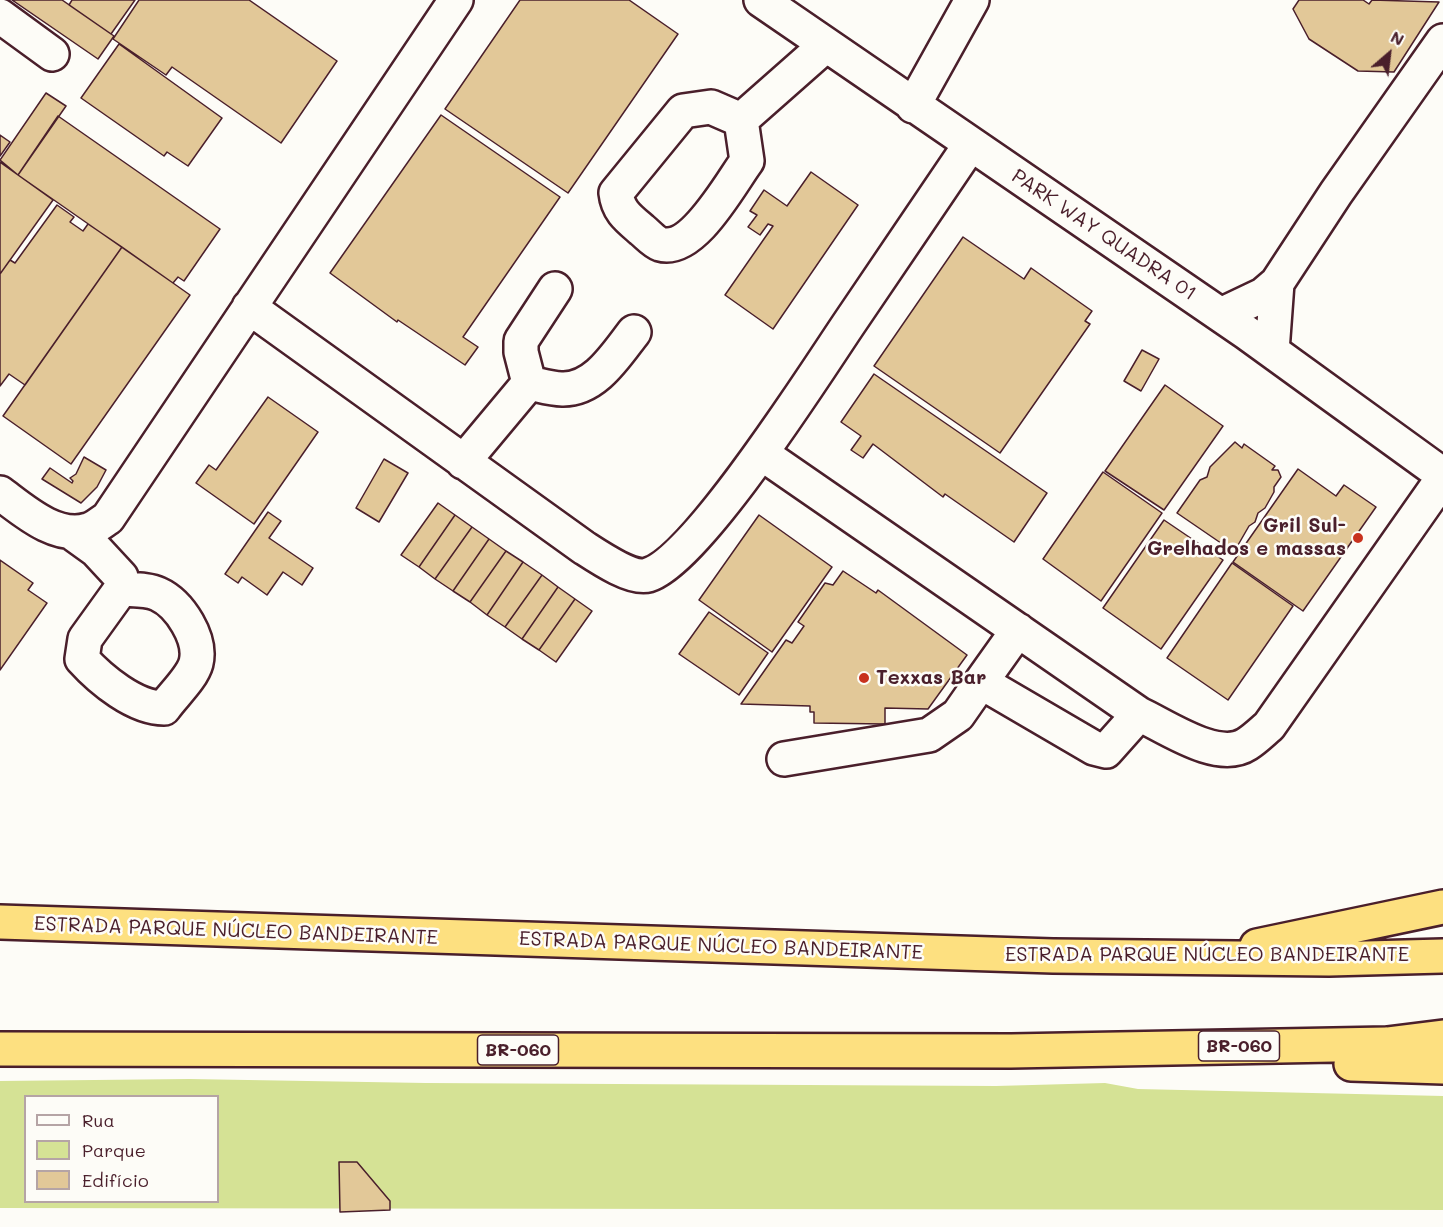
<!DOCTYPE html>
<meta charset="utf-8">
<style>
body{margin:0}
#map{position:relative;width:1443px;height:1227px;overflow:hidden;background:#fdfcf7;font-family:Mali,sans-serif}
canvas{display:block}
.legend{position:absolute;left:24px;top:1095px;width:195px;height:108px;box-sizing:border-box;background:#fdfcf7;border:2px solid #b5a4a5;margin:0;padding:8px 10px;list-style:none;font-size:18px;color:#4a1f2b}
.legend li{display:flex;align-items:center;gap:12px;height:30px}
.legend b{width:30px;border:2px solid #b5a4a5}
.north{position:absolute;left:1359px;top:24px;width:60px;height:60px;-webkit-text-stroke:4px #fdfcf7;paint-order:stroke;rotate:28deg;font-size:16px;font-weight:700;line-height:24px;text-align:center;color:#4a1f2b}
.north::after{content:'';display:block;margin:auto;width:21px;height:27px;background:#4a1f2b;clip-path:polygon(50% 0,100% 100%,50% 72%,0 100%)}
</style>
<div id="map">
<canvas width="1443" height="1227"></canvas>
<ul class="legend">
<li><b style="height:8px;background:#fdfcf7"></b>Rua</li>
<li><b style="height:16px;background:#d5e295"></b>Parque</li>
<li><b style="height:16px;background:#e2c898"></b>Edifício</li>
</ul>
<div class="north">N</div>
</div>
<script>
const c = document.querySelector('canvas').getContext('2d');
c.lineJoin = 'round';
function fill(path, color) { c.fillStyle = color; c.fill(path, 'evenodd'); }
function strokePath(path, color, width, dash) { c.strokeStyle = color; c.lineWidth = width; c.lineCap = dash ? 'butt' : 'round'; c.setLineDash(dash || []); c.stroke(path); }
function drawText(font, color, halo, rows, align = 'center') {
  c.font = font + ' Mali,sans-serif'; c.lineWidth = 5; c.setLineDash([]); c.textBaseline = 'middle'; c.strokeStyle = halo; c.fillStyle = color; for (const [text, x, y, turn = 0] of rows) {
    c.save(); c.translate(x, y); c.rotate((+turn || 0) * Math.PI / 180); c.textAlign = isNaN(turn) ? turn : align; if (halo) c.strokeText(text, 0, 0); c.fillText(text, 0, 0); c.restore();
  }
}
fill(new Path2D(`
 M 189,1079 L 426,1083 L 996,1086 L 1105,1083 L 1138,1089 L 1443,1096 L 1443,1210 L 0,1208 L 0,1081 ZM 26,1096 L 218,1096 L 218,1202 L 26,1202 Z`), '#d5e295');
const building = new Path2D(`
 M 12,0 L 62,0 L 114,36 L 98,59 Z
 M 72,0 L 135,0 L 111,34 L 69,5 Z
 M 139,0 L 249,0 L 337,61 L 281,143 L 172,67 L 166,75 L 113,39 Z
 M 520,0 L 629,0 L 678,34 L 568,193 L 445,109 Z
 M 1299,0 L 1363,0 L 1369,4 L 1372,0 L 1439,2 L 1394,72 L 1358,71 L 1309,39 L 1293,9 Z
 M 119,44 L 222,118 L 188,166 L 167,152 L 164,156 L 81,98 Z
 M 46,93 L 66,106 L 18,175 L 0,160 Z
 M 441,115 L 560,197 L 463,337 L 478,347 L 465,365 L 398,320 L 397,322 L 330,273 Z
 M 58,116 L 220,229 L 184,281 L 178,277 L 173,283 L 18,175 Z
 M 0,135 L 10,142 L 0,156 Z
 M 0,162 L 53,200 L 0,274 Z
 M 811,172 L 858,205 L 773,329 L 725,295 L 773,226 L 768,224 L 760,235 L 748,227 L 757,215 L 750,211 L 764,190 L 787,206 Z
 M 57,205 L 74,217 L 70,222 L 83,231 L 88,224 L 122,247 L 25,385 L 9,374 L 0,386 L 0,274 L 10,260 L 15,263 Z
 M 963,237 L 1024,279 L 1031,268 L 1092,311 L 1085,321 L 1090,324 L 1000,453 L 874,366 Z
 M 122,247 L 190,295 L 71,464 L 3,416 Z
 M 1142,350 L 1159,359 L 1141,391 L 1124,381 Z
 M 874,374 L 1047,493 L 1014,542 L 945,494 L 943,497 L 873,444 L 863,458 L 851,450 L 861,436 L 841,422 Z
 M 1165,385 L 1223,426 L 1164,510 L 1105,471 Z
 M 268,397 L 318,432 L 254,524 L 196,483 L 209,465 L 216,470 Z
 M 1235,442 L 1242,448 L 1244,444 L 1275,466 L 1272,470 L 1278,470 L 1281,477 L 1274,487 L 1274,492 L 1265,508 L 1258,513 L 1255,522 L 1249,526 L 1234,552 L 1177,513 L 1200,480 L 1207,477 L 1210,467 Z
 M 84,457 L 106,470 L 97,487 L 81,503 L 42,479 L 50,468 L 72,483 L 73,481 L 70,478 L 76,474 Z
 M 384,459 L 408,473 L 379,522 L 356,508 Z
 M 1298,469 L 1336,496 L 1344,485 L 1376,507 L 1303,611 L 1233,562 Z
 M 1103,472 L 1162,513 L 1101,601 L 1043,559 Z
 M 438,503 L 455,515 L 419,567 L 401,555 Z
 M 268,512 L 281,521 L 269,538 L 313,568 L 302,585 L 283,572 L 267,595 L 242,577 L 238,583 L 225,574 Z
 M 455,515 L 472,527 L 435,579 L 419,567 Z
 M 759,515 L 832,567 L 772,652 L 699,600 Z
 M 1164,520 L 1223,560 L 1161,649 L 1103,608 Z
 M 472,527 L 489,539 L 453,591 L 435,579 Z
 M 489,539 L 506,551 L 470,602 L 453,591 Z
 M 506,551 L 523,562 L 487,615 L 470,602 Z
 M 0,560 L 33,583 L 28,590 L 47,603 L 0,670 Z
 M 523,562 L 542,575 L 505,627 L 487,615 Z
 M 1232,563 L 1293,606 L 1228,700 L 1167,658 Z
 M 843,571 L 876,593 L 878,590 L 967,655 L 928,709 L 885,708 L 885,724 L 814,723 L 814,712 L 810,712 L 810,706 L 741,704 L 786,640 L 792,643 L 804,626 L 798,622 L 825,583 L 833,585 Z
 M 542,575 L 558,587 L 522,639 L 505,627 Z
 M 558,587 L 575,599 L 539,650 L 522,639 Z
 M 575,599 L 592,611 L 556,662 L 539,650 Z
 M 709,612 L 768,653 L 739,695 L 679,654 Z
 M 339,1162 L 357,1162 L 390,1201 L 390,1210 L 340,1212 Z`);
fill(building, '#e2c898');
strokePath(building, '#4a1f2b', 1.5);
const minor = new Path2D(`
 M 761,0 L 1247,333 L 1443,475
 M 0,16 L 52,54
 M 913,106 L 972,0
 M 711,107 L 741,120 L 747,161 C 730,184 693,254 660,244 C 654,242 647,234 642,230 C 628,218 618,211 616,193 L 683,111 Z
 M 741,120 L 826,45
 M 249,307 L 583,547 C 597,556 632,580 648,575 C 697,560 815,374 848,325 C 889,265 929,205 970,145
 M 1221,315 L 1263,295 L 1277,283 L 1336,193 L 1443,41
 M 1272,351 L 1277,283
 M 529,383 C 539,385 551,389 562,389 C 595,390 616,355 634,332
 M 761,453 L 1139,714 C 1167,727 1218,763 1247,744 C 1255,739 1262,732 1269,726 L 1443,478
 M 463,462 L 529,383 L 521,352 L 521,341 L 555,289
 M 0,493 C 23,510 56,540 88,530 C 95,528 102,522 108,518 L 456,0
 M 71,532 L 96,550 L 121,577 L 121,589 L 85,639 L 82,659 C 101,680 135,708 164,708 C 173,695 192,678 196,663 C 202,639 180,604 158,594 C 148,589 132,590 121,589
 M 1018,630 L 981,682 L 1094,748 L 1106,751 L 1139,714
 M 784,759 L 929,735 L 958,715 L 981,682`);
const highway = new Path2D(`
 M 0,922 L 1053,956 L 1329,959 L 1443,956
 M 1257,946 L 1443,907
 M 0,1049 L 1011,1051 L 1387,1044 L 1443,1037
 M 1351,1064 L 1443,1067`);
strokePath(minor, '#4a1f2b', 38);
strokePath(highway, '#4a1f2b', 38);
strokePath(minor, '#fdfcf7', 33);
strokePath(highway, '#fde080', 33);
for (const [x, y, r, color] of [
 [1358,538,6,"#c8321e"],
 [864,678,6,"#c8321e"]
]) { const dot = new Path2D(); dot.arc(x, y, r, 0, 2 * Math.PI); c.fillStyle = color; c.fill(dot); strokePath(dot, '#fdfcf7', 2); }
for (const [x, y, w] of [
 [1239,1046,81],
 [518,1050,81]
]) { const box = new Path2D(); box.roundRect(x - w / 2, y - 15, w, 30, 4.5); c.fillStyle = '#fdfcf7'; c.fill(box); strokePath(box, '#4a1f2b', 1.5); }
drawText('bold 18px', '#4a1f2b', null, [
 ["BR-060",1239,1046],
 ["BR-060",518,1050]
]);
drawText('20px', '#4a1f2b', '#fdfcf7', [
 ["PARK WAY QUADRA 01",1104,235,34],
 ["ESTRADA PARQUE NÚCLEO BANDEIRANTE",236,931,2],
 ["ESTRADA PARQUE NÚCLEO BANDEIRANTE",721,946,2],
 ["ESTRADA PARQUE NÚCLEO BANDEIRANTE",1207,955]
]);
drawText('bold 20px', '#4a1f2b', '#fdfcf7', [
 ["Gril Sul-",1346,526],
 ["Grelhados e massas",1346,549],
 ["Texxas Bar",876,678,"left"]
], 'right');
</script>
